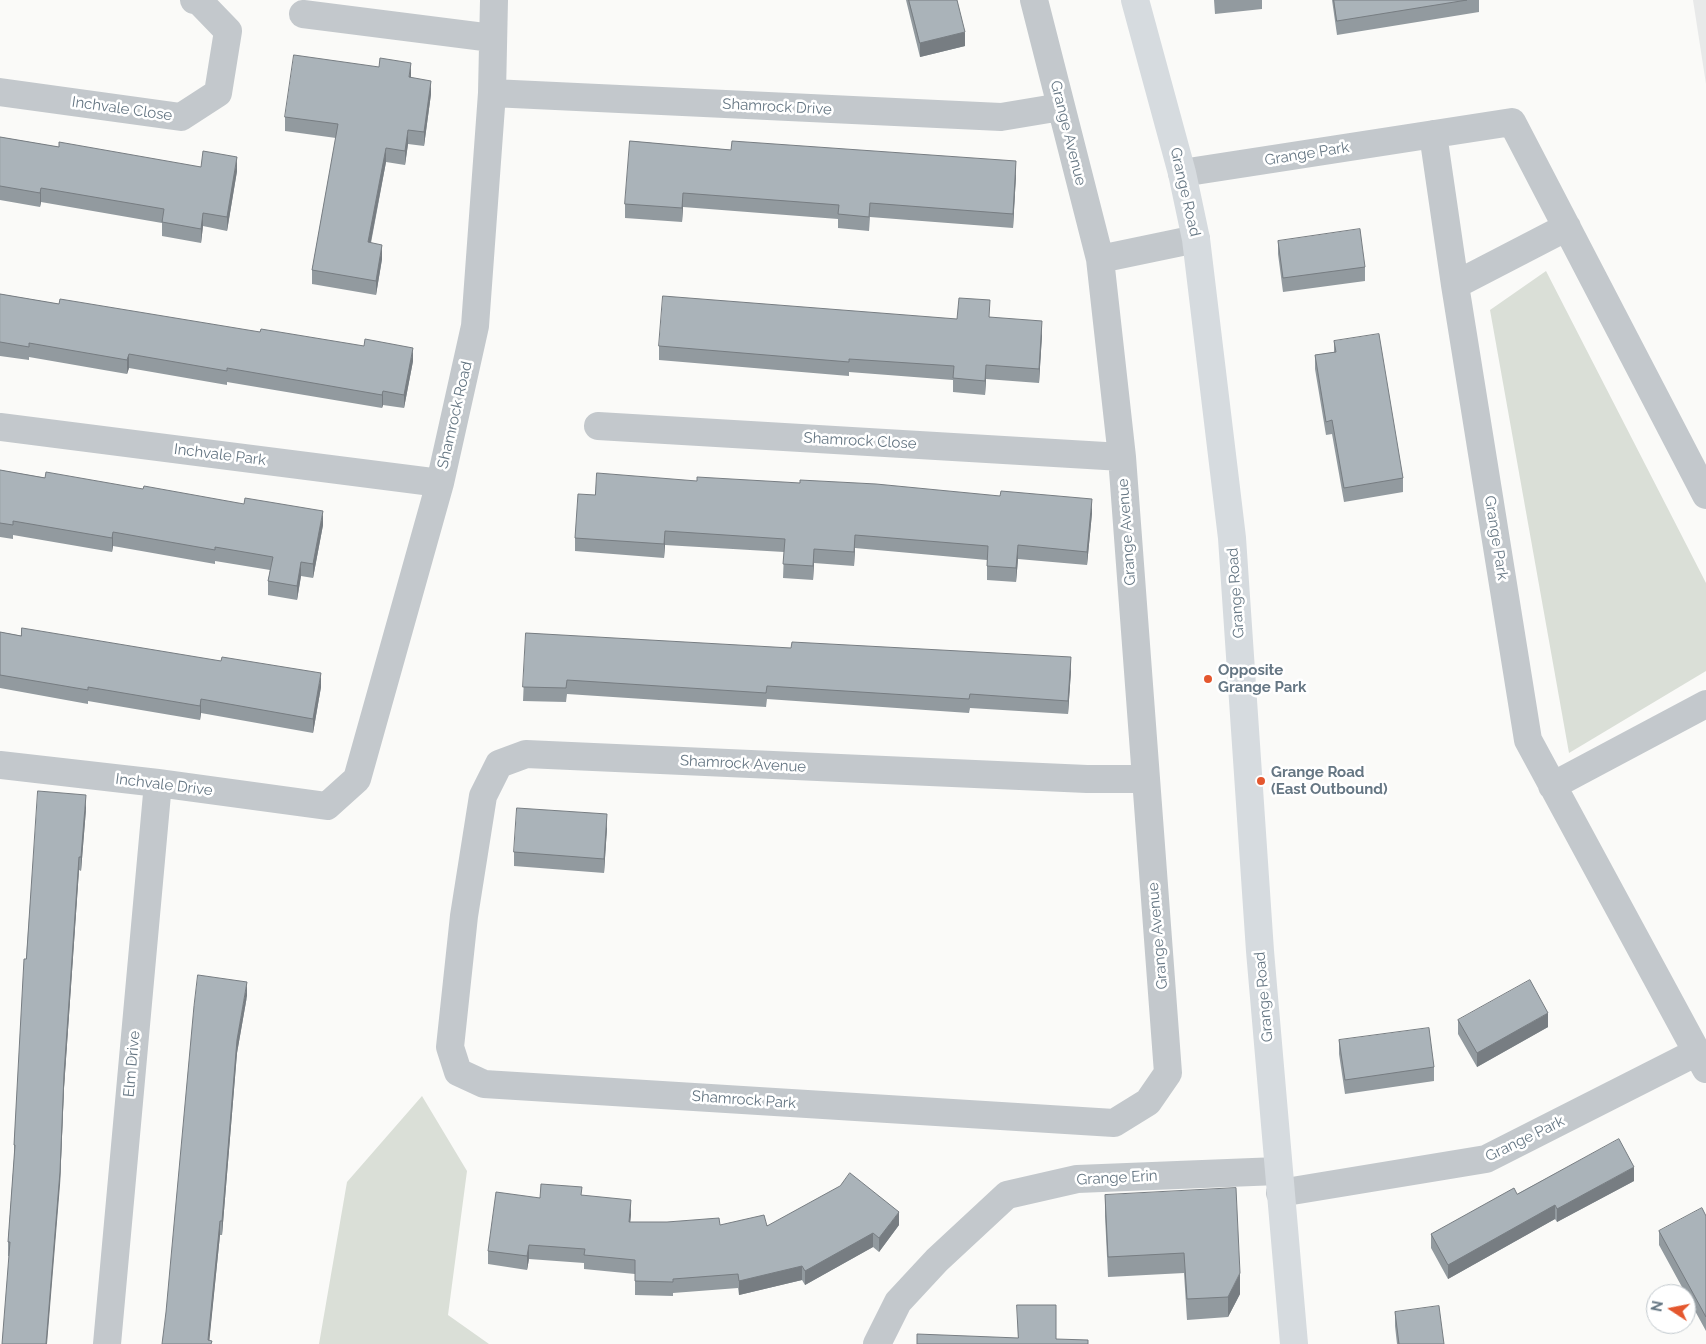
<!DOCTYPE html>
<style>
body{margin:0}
#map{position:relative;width:1706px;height:1344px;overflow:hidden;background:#fafaf8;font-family:Raleway,sans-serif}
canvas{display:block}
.north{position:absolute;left:1646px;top:1284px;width:50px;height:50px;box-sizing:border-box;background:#fff;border:1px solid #c1c8cd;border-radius:50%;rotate:281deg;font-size:14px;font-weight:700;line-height:20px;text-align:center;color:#657683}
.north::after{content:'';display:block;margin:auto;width:18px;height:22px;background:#e4572e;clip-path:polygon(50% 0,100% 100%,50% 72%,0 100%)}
</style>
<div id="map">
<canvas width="1706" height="1344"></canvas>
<div class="north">N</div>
</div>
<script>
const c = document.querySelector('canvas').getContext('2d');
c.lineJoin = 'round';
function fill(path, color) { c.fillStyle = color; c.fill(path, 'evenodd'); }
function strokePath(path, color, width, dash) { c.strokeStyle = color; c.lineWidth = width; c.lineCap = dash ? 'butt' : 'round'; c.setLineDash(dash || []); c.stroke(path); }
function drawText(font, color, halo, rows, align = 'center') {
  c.font = font + ' Raleway,sans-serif'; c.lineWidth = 5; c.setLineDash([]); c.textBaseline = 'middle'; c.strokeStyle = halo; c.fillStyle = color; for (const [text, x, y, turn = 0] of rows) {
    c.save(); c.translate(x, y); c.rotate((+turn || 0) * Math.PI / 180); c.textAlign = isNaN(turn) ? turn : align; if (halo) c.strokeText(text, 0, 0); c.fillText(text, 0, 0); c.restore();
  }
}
fill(new Path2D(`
 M 1693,0 L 1706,0 L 1706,84 Z`), '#e8e9e9');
fill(new Path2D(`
 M 1546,271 L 1706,583 L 1706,671 L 1569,753 L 1490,310 Z
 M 422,1096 L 467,1171 L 448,1315 L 489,1344 L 319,1344 L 347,1182 Z`), '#dadfd7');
strokePath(new Path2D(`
 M 1034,0 L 1100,259 L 1122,457 L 1168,1073 L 1148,1102 L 1114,1123 L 484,1084 L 458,1072 L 450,1047 L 464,916 L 483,796 L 499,764 L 526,754 L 1087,779 L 1145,779
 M 303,14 L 492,38
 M 0,92 L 181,117 L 218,93 L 228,31 L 199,1 L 194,0
 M 492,93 L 1001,117 L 1061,107
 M 1433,134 L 1455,285 L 1528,740 L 1706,1069
 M 1182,173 L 1512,122 L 1706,495
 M 1100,259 L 1196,239
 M 1455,285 L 1567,227
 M 598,426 L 1122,457
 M 0,427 L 440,483
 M 0,765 L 158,783 L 327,806 L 357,779 L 440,483 L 475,326 L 492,93 L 494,0
 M 1552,786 L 1706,704
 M 1280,1193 L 1486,1159 L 1697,1052
 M 107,1344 L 158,783
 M 877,1344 L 898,1302 L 937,1260 L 1007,1195 L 1077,1179 L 1278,1171`), '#c3c8cc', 28);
strokePath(new Path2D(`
 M 1135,0 L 1182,173 L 1196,239 L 1232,538 L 1260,951 L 1294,1344`), '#d6dbdf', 28);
fill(new Path2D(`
 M 906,0 L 957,0 L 965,46 L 920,57 Z
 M 1214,0 L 1262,0 L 1262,9 L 1215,14 Z
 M 1332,0 L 1479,0 L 1479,12 L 1337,35 Z
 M 411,78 L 431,94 L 424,146 L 408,144 L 405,165 L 386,162 L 371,243 L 382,259 L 376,295 L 312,284 L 312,270 L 336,138 L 285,131 L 285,117 Z
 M 0,137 L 59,147 L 201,167 L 237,171 L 227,231 L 203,226 L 201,243 L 162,236 L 162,223 L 41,202 L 40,207 L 0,200 Z
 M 630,141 L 1016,175 L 1013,228 L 870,217 L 869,231 L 838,228 L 838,219 L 683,207 L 682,222 L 625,218 L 625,204 Z
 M 1278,241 L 1365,267 L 1365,281 L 1283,292 L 1278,254 Z
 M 0,294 L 59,304 L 413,361 L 404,408 L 383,405 L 382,408 L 227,382 L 227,385 L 129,368 L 127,374 L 29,357 L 29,360 L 0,356 Z
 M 990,317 L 1042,335 L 1039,383 L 986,379 L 985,395 L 953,392 L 953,380 L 849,372 L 849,376 L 659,360 L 659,346 Z
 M 1334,341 L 1403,478 L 1403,492 L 1344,502 L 1332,434 L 1326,435 L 1315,369 L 1315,355 L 1334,352 Z
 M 0,470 L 323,525 L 313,578 L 301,576 L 297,600 L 268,595 L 268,581 L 270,570 L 215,561 L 215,564 L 113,546 L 112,552 L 13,535 L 13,539 L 0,537 Z
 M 595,495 L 1092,513 L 1087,565 L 1018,559 L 1016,582 L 987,580 L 987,560 L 855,548 L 854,566 L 814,563 L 813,580 L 783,578 L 784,552 L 665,545 L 664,558 L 575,551 L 575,538 Z
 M 0,632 L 321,687 L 313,733 L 201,713 L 200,720 L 88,701 L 88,704 L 0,688 Z
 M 526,633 L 1071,671 L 1068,714 L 970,708 L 969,713 L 767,699 L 766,707 L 567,694 L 566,702 L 523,701 Z
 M 86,809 L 81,871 L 79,870 L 64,1088 L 60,1185 L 9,1256 L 8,1256 L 8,1242 L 14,1159 L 14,1145 L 26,959 Z
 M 607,828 L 604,873 L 514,866 L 514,852 Z
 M 247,996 L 237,1053 L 222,1235 L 220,1235 L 209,1341 L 212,1344 L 166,1312 Z
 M 1458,1020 L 1548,1027 L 1477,1067 L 1458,1034 Z
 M 1339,1040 L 1434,1067 L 1434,1081 L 1345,1094 L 1339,1054 Z
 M 1634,1181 L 1557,1222 L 1555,1219 L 1448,1279 L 1431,1248 L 1431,1234 L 1517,1194 Z
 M 582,1195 L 631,1214 L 630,1222 L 720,1225 L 899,1225 L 879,1252 L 873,1247 L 805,1285 L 802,1280 L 739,1295 L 738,1288 L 673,1293 L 673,1296 L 635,1295 L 635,1274 L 584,1269 L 584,1263 L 529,1259 L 527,1270 L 488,1264 L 488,1251 L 540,1198 Z
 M 1105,1195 L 1240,1294 L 1228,1317 L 1187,1320 L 1184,1273 L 1108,1277 L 1105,1216 Z
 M 1706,1216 L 1706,1331 L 1659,1245 L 1659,1231 Z
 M 1395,1312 L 1444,1344 L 1397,1344 L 1395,1326 Z`), '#929a9f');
fill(new Path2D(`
 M 965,32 L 965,46 L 920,57 L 920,43 Z
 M 411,63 L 411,77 L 409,91 L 409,77 Z
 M 431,81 L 431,94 L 424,146 L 424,132 Z
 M 408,130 L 408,144 L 405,165 L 405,151 Z
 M 386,148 L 386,162 L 368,256 L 368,242 Z
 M 237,157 L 237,171 L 227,231 L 227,217 Z
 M 1016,161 L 1016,175 L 1013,228 L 1013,214 Z
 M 41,188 L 41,202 L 40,207 L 40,193 Z
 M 683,193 L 683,207 L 682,222 L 682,208 Z
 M 203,213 L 203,226 L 201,243 L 201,229 Z
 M 382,245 L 382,259 L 376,295 L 376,281 Z
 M 1042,321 L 1042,335 L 1039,383 L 1039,369 Z
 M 413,348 L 413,361 L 404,408 L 404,395 Z
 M 129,354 L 129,368 L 127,374 L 127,360 Z
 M 986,365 L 986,379 L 985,395 L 985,381 Z
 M 383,391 L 383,405 L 382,408 L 382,395 Z
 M 1092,499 L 1092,513 L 1087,565 L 1087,552 Z
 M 323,511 L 323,525 L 313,578 L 313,564 Z
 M 665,531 L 665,545 L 664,558 L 664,544 Z
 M 113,532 L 113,546 L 112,552 L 112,538 Z
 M 855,535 L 855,548 L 854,566 L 854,552 Z
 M 1018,545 L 1018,559 L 1016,582 L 1016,568 Z
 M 814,549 L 814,563 L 813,580 L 813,566 Z
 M 301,562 L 301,576 L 297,600 L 297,586 Z
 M 1071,657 L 1071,671 L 1068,714 L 1068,701 Z
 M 321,673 L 321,687 L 313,733 L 313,719 Z
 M 201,699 L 201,713 L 200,720 L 200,706 Z
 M 86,795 L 86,809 L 81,871 L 81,857 Z
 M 607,814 L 607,828 L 604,873 L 604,859 Z
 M 79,857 L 79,870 L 64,1088 L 60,1185 L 47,1344 L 46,1344 Z
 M 247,982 L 247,996 L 237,1053 L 222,1235 L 222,1221 L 237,1040 Z
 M 1548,1013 L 1548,1027 L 1477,1067 L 1477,1053 Z
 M 1634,1167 L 1634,1181 L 1557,1222 L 1557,1209 Z
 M 631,1200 L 631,1214 L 629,1236 L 629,1222 Z
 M 1555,1205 L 1555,1219 L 1448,1279 L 1448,1265 Z
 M 899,1212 L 899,1225 L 879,1252 L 879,1238 Z
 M 220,1221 L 220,1235 L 209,1344 L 208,1344 Z
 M 873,1233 L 873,1247 L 805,1285 L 805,1271 Z
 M 529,1245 L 529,1259 L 527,1270 L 527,1256 Z
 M 802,1266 L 802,1280 L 739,1295 L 739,1281 Z
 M 1240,1273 L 1240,1294 L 1228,1317 L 1228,1297 Z`), '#777d82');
const building = new Path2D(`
 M 909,0 L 957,0 L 965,32 L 920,43 Z
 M 1334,0 L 1467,0 L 1337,21 Z
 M 294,55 L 379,67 L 380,58 L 411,63 L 409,77 L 431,81 L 424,132 L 408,130 L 405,151 L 386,148 L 368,242 L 382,245 L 376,281 L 312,270 L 338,124 L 285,117 Z
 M 0,137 L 59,147 L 59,142 L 201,167 L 203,151 L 237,157 L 227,217 L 203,213 L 201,229 L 162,222 L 164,209 L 41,188 L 40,193 L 0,186 Z
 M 630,141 L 731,150 L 732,141 L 1016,161 L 1013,214 L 870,203 L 869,217 L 838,214 L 839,205 L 683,193 L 682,208 L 625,204 Z
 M 1360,229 L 1365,267 L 1283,278 L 1278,241 Z
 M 0,294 L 59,304 L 60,299 L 260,332 L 261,329 L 364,346 L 365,339 L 413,348 L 404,395 L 383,391 L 382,395 L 227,368 L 227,371 L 129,354 L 127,360 L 29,343 L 29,347 L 0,342 Z
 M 663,296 L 957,319 L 959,298 L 990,300 L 989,317 L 1042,321 L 1039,369 L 986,365 L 985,381 L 953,378 L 954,366 L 849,359 L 849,362 L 659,346 Z
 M 1379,334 L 1403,478 L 1344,488 L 1332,420 L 1326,422 L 1315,355 L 1336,352 L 1334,341 Z
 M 0,470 L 45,478 L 46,472 L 143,489 L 144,486 L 244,504 L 245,498 L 323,511 L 313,564 L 301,562 L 297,586 L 268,581 L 273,557 L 215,547 L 215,550 L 113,532 L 112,538 L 13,521 L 13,525 L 0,523 Z
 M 597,473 L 697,481 L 697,477 L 800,483 L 800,480 L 876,484 L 1000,496 L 1001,491 L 1092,499 L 1087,552 L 1018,545 L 1016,568 L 987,566 L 988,546 L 855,535 L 854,552 L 814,549 L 813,566 L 783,564 L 785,539 L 665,531 L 664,544 L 575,538 L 578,494 L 595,495 Z
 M 22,628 L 221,661 L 222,657 L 321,673 L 313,719 L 201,699 L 200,706 L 88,687 L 88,690 L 0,675 L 0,632 L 21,636 Z
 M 526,633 L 791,648 L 792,642 L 1071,657 L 1068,701 L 970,694 L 969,699 L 767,686 L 766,693 L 567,680 L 566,688 L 523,687 Z
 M 38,791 L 86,795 L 81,857 L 79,857 L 64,1074 L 60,1172 L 46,1344 L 2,1344 L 10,1242 L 8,1242 L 15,1145 L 14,1145 L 24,959 L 26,959 Z
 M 517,808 L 607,814 L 604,859 L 514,852 Z
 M 198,975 L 247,982 L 237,1040 L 222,1221 L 220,1221 L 208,1340 L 212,1341 L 211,1344 L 162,1344 L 166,1312 L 194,1006 Z
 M 1530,980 L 1548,1013 L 1477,1053 L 1458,1020 Z
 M 1429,1028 L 1434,1067 L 1345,1080 L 1339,1040 Z
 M 1619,1139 L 1634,1167 L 1557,1209 L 1555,1205 L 1448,1265 L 1431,1234 L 1514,1188 L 1517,1194 Z
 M 850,1173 L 899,1212 L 879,1238 L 873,1233 L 805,1271 L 802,1266 L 739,1281 L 738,1274 L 673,1279 L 673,1282 L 635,1281 L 635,1260 L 584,1255 L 585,1249 L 529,1245 L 527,1256 L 488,1251 L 496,1192 L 540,1198 L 541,1184 L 582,1187 L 581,1195 L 631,1200 L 629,1222 L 667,1222 L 719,1218 L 720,1225 L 764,1215 L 767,1226 L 840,1186 Z
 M 1236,1188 L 1240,1273 L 1228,1297 L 1187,1299 L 1184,1253 L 1108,1257 L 1105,1195 Z
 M 1702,1208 L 1706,1216 L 1706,1317 L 1659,1231 Z
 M 1017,1305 L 1056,1305 L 1056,1339 L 1088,1340 L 1088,1344 L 917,1344 L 917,1334 L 1018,1338 Z
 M 1439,1306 L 1444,1344 L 1399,1344 L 1395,1312 Z`);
fill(building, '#aab3b9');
strokePath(building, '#777d82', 1);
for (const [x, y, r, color] of [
 [1208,679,5,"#e4572e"],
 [1261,781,5,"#e4572e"]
]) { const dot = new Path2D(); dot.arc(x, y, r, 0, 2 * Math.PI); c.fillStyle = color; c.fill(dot); strokePath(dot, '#fff', 2); }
drawText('15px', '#657683', '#fff', [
 ["Shamrock Drive",777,107,3],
 ["Inchvale Close",122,109,8],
 ["Grange Avenue",1068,133,76],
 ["Grange Park",1307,154,-9],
 ["Grange Road",1185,192,77],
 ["Shamrock Road",455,415,-77],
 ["Shamrock Close",860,441,3],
 ["Inchvale Park",220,455,7],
 ["Grange Avenue",1127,532,-94],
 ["Grange Park",1496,538,81],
 ["Grange Road",1236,593,-94],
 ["Shamrock Avenue",743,764,3],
 ["Inchvale Drive",164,785,7],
 ["Grange Avenue",1158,936,-95],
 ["Grange Road",1264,997,-95],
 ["Elm Drive",132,1064,-85],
 ["Shamrock Park",744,1100,4],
 ["Grange Park",1525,1139,-26],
 ["Grange Erin",1117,1178,-3]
]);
drawText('bold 15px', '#657683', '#fff', [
 ["Opposite",1218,670],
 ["Grange Park",1218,687],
 ["Grange Road",1271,772],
 ["(East Outbound)",1271,789]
], 'left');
</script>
